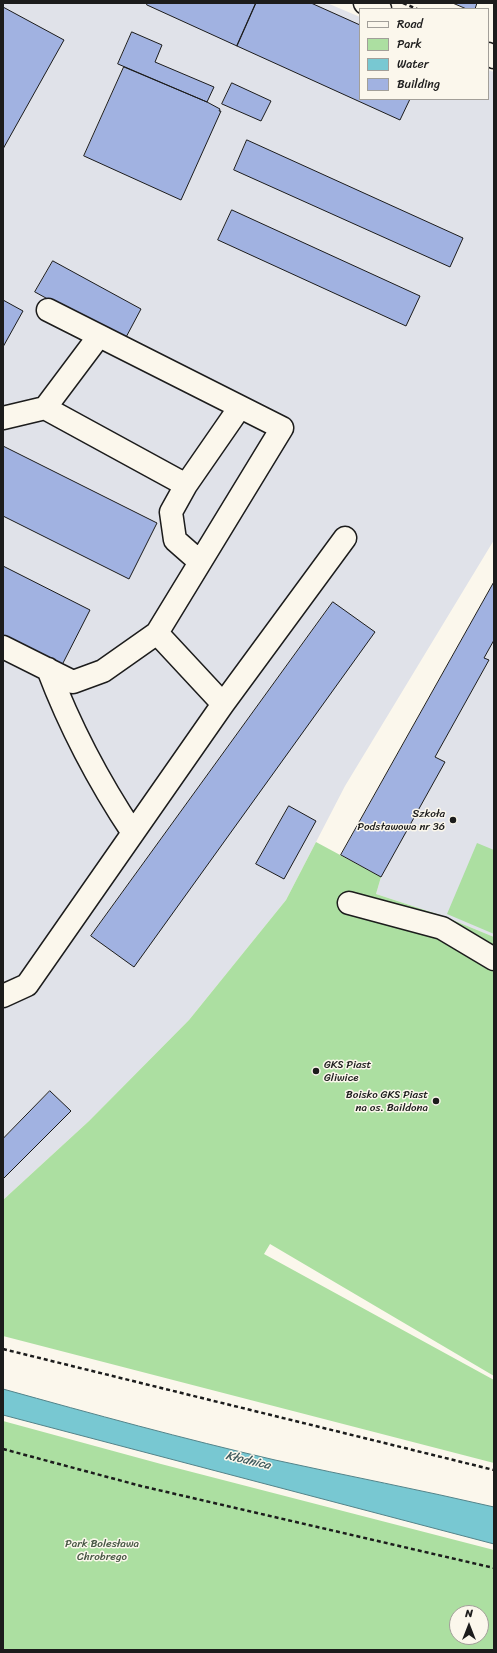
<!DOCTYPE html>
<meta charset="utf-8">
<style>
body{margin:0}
#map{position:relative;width:497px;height:1653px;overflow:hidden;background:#fbf7ec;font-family:Sriracha,sans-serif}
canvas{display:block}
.frame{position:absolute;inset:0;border:4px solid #1c1c1c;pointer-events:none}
.legend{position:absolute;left:359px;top:8px;width:130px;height:92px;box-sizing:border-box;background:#fbf7ec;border:1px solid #a29f99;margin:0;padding:5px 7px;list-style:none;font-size:12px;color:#1c1c1c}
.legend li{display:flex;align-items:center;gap:8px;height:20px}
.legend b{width:20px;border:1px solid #a29f99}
.north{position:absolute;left:449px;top:1605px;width:40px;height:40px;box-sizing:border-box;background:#fbf7ec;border:1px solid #a29f99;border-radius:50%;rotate:0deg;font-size:11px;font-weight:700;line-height:16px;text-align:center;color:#1c1c1c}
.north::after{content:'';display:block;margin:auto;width:14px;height:18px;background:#1c1c1c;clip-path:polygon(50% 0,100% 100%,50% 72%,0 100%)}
</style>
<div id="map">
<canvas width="497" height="1653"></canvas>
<div class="frame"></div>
<ul class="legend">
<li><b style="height:5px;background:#fbf7ec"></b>Road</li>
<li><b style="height:11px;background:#acdfa1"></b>Park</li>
<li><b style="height:11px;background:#78c8d2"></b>Water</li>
<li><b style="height:11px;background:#a1b2e1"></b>Building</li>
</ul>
<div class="north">N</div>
</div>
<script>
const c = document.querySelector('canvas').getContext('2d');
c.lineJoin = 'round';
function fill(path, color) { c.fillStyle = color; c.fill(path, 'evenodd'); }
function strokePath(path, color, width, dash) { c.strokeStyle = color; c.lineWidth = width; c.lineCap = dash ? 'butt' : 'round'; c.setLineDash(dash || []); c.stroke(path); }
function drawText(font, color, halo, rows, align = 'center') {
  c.font = font + ' Sriracha,sans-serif'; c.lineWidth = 3; c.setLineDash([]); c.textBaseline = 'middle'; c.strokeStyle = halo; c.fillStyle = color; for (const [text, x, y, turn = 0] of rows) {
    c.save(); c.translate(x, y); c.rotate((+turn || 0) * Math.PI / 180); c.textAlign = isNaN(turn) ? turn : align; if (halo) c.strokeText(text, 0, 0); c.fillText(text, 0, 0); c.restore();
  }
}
fill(new Path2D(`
 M 3,3 L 327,3 L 360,17 L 360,99 L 488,99 L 488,70 L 494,72 L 494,540 L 345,786 L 286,900 L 189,1020 L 89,1121 L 3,1200 Z
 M 494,640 L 494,937 L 443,916 L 376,894 L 381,877 L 445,762 L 435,757 L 489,661 L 484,658 Z`), '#e0e2e9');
fill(new Path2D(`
 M 316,842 L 381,877 L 376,894 L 443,916 L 494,937 L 494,1376 L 270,1244 L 264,1254 L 494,1380 L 494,1463 L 3,1336 L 3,1200 L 89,1121 L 189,1020 L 286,900 Z
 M 477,843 L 494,850 L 494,934 L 447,914 Z
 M 3,1421 L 161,1464 L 494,1550 L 494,1650 L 3,1650 ZM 457,1613 L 481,1613 L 481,1637 L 457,1637 Z`), '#acdfa1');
const water = new Path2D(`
 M 3,1389 C 93,1414 184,1439 275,1460 C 348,1476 421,1490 494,1507 L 494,1544 L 3,1415 Z`);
fill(water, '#78c8d2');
strokePath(water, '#538389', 1);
const building = new Path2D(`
 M 147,3 L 256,3 L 237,46 L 147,5 Z
 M 256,3 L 311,3 L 360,25 L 360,99 L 410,99 L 400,120 L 237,46 Z
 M 453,3 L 477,3 L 475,9 L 467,9 Z
 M 3,7 L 64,40 L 3,149 Z
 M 132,32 L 162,45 L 155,62 L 214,87 L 207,102 L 118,64 Z
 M 124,67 L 207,102 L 220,109 L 219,111 L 221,111 L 181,200 L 84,156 Z
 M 232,83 L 271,101 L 261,121 L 222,104 Z
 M 247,140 L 463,238 L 450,267 L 234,170 Z
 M 232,210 L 420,296 L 406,326 L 218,240 Z
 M 53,261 L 141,309 L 124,341 L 35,292 Z
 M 3,300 L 23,311 L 3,347 Z
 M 3,446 L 157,523 L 129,579 L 3,516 Z
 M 3,566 L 90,610 L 62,665 L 3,635 Z
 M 494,582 L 494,640 L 484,658 L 489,660 L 435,757 L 445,762 L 381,877 L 341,855 Z
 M 333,602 L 375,632 L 134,967 L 91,936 Z
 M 289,806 L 316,821 L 284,879 L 256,864 Z
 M 50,1091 L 71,1111 L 3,1179 L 3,1139 Z`);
fill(building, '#a1b2e1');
strokePath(building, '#1c1c1c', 1);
const minor = new Path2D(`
 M 365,3 L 380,9
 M 488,54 L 494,57
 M 45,408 L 186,485 L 240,407
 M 3,418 L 45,408 L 99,336
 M 186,485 L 171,512 L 175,540 L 200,562
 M 157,633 L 223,704
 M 3,647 L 73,682 L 103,671 L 157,633 L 282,428 L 48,310
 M 48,669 C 70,727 99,782 133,833
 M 349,903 L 442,928 L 494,959
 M 3,996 L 27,985 L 223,704 L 345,538`);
strokePath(minor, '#1c1c1c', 25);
strokePath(new Path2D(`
 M 403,3 L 417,9
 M 3,1349 L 494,1470
 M 3,1449 L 141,1486 L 494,1568`), '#1c1c1c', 2.5, [4, 3]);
strokePath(minor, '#fbf7ec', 22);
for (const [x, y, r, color] of [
 [453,820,4,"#1c1c1c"],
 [316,1071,4,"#1c1c1c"],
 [436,1101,4,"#1c1c1c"]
]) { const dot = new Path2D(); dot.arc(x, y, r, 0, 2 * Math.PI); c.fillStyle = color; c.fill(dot); strokePath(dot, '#fbf7ec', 1.5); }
drawText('11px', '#1c1c1c', '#fbf7ec', [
 ["Szkoła",445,814],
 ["Podstawowa nr 36",445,827],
 ["GKS Piast",324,1065,"left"],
 ["Gliwice",324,1078,"left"],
 ["Boisko GKS Piast",428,1095],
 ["na os. Baildona",428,1108]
], 'right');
drawText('11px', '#475644', '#fbf7ec', [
 ["Park Bolesława",102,1544],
 ["Chrobrego",102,1557]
]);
drawText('italic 12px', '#3c585c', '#fbf7ec', [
 ["Kłodnica",248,1461,13]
]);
</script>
